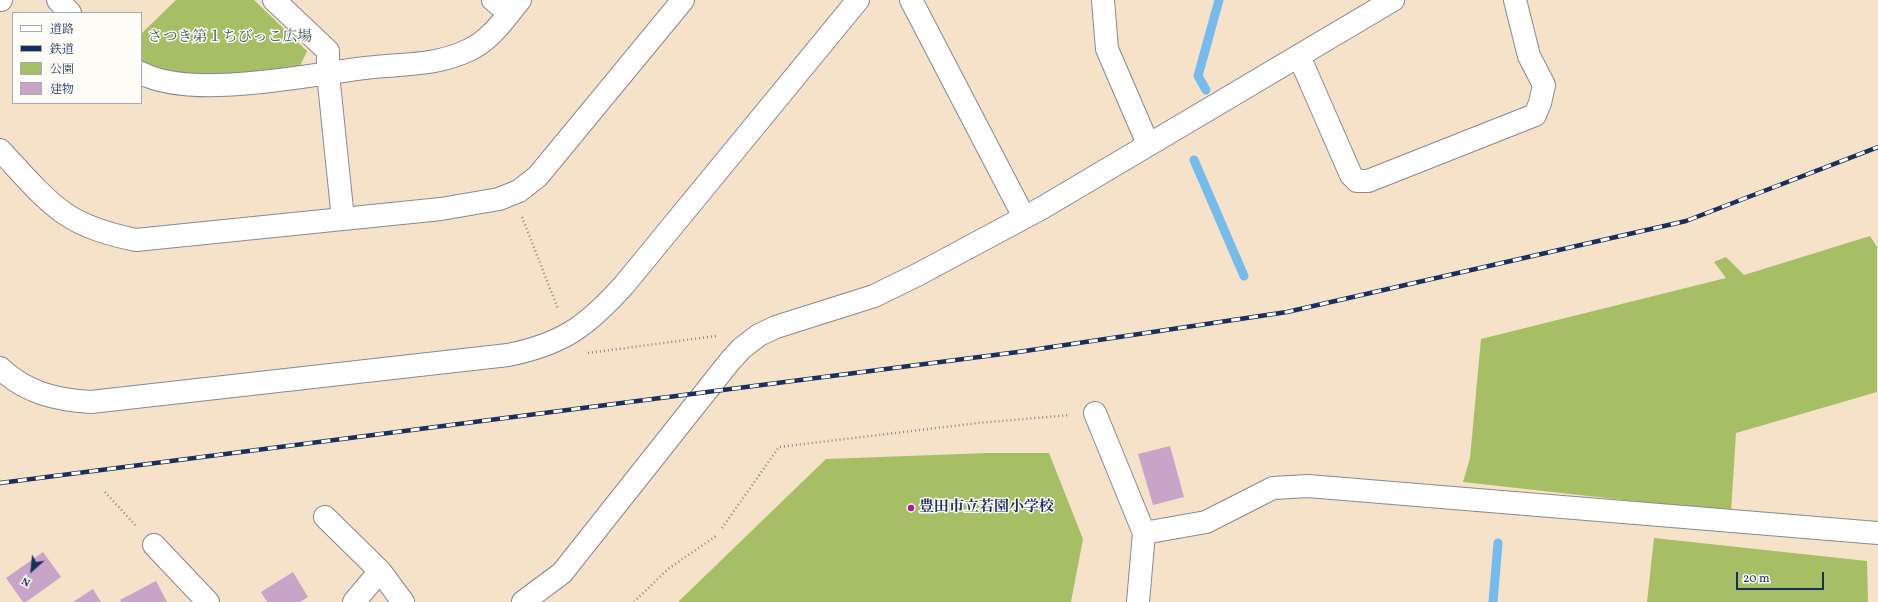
<!DOCTYPE html>
<meta charset="utf-8">
<style>
body{margin:0}
#map{position:relative;width:1878px;height:602px;overflow:hidden;background:#f5e2c8;font-family:Vollkorn,"Noto Serif JP",serif}
canvas{display:block}
.legend{position:absolute;left:12px;top:12px;width:130px;height:92px;box-sizing:border-box;background:#fdfcf7;border:1px solid #a3aaba;margin:0;padding:5px 7px;list-style:none;font-size:12px;color:#1b2f5e}
.legend li{display:flex;align-items:center;gap:8px;height:20px}
.legend b{width:20px;border:1px solid #a3aaba}
.north{position:absolute;left:12px;top:550px;width:40px;height:40px;-webkit-text-stroke:3px #fdfcf7;paint-order:stroke;rotate:207deg;font-size:11px;font-weight:700;line-height:16px;text-align:center;color:#1b2f5e}
.north::after{content:'';display:block;margin:auto;width:14px;height:18px;background:#1b2f5e;clip-path:polygon(50% 0,100% 100%,50% 72%,0 100%)}
.scale{position:absolute;left:1736px;top:572px;width:88px;height:18px;box-sizing:border-box;border:2px solid #1b2f5e;border-top:0;padding-left:5px;font-size:12px;line-height:14px;white-space:nowrap;color:#1b2f5e;-webkit-text-stroke:3px #fdfcf7;paint-order:stroke}
</style>
<div id="map">
<canvas width="1878" height="602"></canvas>
<ul class="legend">
<li><b style="height:5px;background:#fff"></b>道路</li>
<li><b style="height:5px;background:#1b2f5e"></b>鉄道</li>
<li><b style="height:11px;background:#a6bf65"></b>公園</li>
<li><b style="height:11px;background:#c9a4c9"></b>建物</li>
</ul>
<div class="north">N</div>
<div class="scale">20 m</div>
</div>
<script>
const c = document.querySelector('canvas').getContext('2d');
c.lineJoin = 'round';
function fill(path, color) { c.fillStyle = color; c.fill(path, 'evenodd'); }
function strokePath(path, color, width, dash) { c.strokeStyle = color; c.lineWidth = width; c.lineCap = dash ? 'butt' : 'round'; c.setLineDash(dash || []); c.stroke(path); }
function drawText(font, color, halo, rows, align = 'center') {
  c.font = font + ' Vollkorn,"Noto Serif JP",serif'; c.lineWidth = 3; c.setLineDash([]); c.textBaseline = 'middle'; c.strokeStyle = halo; c.fillStyle = color; for (const [text, x, y, turn = 0] of rows) {
    c.save(); c.translate(x, y); c.rotate((+turn || 0) * Math.PI / 180); c.textAlign = isNaN(turn) ? turn : align; if (halo) c.strokeText(text, 0, 0); c.fillText(text, 0, 0); c.restore();
  }
}
fill(new Path2D(`
 M 176,0 L 254,0 L 307,51 L 299,68 L 235,78 L 157,73 L 141,62 L 141,34 Z
 M 1870,236 L 1877,247 L 1877,392 L 1736,433 L 1731,512 L 1463,482 L 1470,458 L 1481,339 L 1726,278 L 1714,262 L 1726,257 L 1744,275 Z
 M 988,453 L 1049,453 L 1083,539 L 1071,602 L 678,602 L 826,459 Z
 M 1654,538 L 1867,561 L 1868,602 L 1647,602 Z`), '#a6bf65');
strokePath(new Path2D(`
 M 1206,90 L 1198,76 L 1219,0
 M 1194,160 L 1244,276
 M 1493,602 L 1498,543`), '#76bbed', 9);
fill(new Path2D(`
 M 1170,446 L 1184,497 L 1153,505 L 1138,454 Z
 M 43,552 L 61,577 L 26,602 L 23,602 L 6,578 Z
 M 293,572 L 308,597 L 300,602 L 267,602 L 261,592 Z
 M 156,581 L 167,602 L 121,602 L 120,600 Z
 M 93,589 L 101,602 L 73,602 Z`), '#c9a4c9');
const minor = new Path2D(`
 M 0,0 L 1,0
 M 58,0 L 70,13
 M 274,0 L 328,51 L 328,74 L 343,219
 M 493,0 L 509,13
 M 1103,0 L 1107,49 L 1148,144
 M 1299,56 L 1351,175 L 1357,181 L 1368,181 L 1535,115 L 1540,103 L 1544,85 L 1529,56 L 1515,0
 M 141,73 C 193,100 306,75 365,68 C 402,63 433,67 469,50 C 491,40 505,18 520,0
 M 0,150 C 20,171 40,196 64,213 C 85,228 112,235 136,240 L 441,209 L 499,199 L 519,191 L 538,176 L 683,0
 M 0,368 C 26,393 57,400 91,402 L 508,355 C 563,344 587,326 624,285 L 858,0
 M 1095,413 L 1144,533 L 1138,602
 M 325,517 L 380,571 L 403,602
 M 1144,533 L 1206,522 L 1273,488 L 1308,486 L 1878,533
 M 154,545 L 208,602
 M 354,602 L 380,571
 M 523,602 L 562,573 L 730,361 L 742,348 L 759,335 L 776,327 L 874,296 L 917,275 L 1042,208 L 1393,0`);
const tertiary = new Path2D(`
 M 911,0 L 1024,217`);
strokePath(minor, '#888893', 24);
strokePath(tertiary, '#888893', 24);
strokePath(new Path2D(`
 M 522,217 L 558,309
 M 588,353 L 716,336
 M 105,492 L 137,527
 M 722,528 L 779,447 L 978,423 L 1070,415
 M 634,602 L 668,569 L 716,536`), '#888893', 2.5, [1, 3]);
strokePath(minor, '#fff', 22);
strokePath(tertiary, '#fff', 22);
const rail = new Path2D(`
 M 0,483 L 1018,352 L 1287,312 L 1686,221 L 1878,147`);
strokePath(rail, '#1b2f5e', 4.5);
strokePath(rail, '#fdfcf7', 3, [9]);
for (const [x, y, r, color] of [
 [911,508,4,"#b5179e"]
]) { const dot = new Path2D(); dot.arc(x, y, r, 0, 2 * Math.PI); c.fillStyle = color; c.fill(dot); strokePath(dot, '#fdfcf7', 1.5); }
drawText('15px', '#455a60', '#fdfcf7', [
 ["さつき第１ちびっこ広場",230,38]
]);
drawText('bold 15px', '#1b2f5e', '#fdfcf7', [
 ["豊田市立若園小学校",919,508]
], 'left');
</script>
